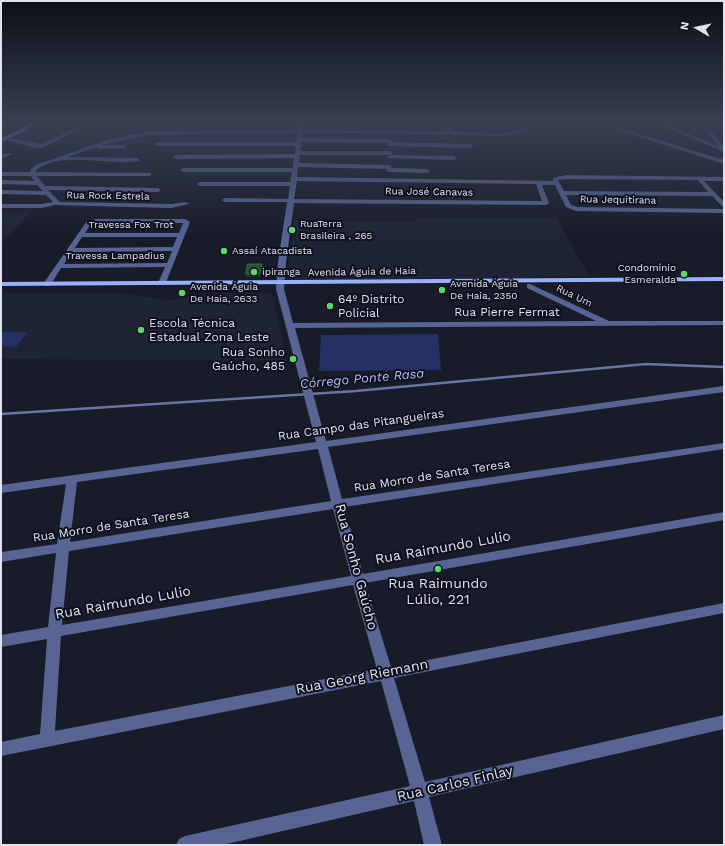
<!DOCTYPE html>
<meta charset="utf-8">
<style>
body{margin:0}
#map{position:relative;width:725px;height:846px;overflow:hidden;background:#181b28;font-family:"Work Sans",sans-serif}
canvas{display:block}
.frame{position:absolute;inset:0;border:2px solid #e0e2ec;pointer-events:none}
.north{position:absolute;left:677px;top:8px;width:40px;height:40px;-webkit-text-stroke:3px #0f121e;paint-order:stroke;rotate:279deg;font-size:11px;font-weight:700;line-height:16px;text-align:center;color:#e0e2ec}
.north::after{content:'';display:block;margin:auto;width:14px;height:18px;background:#e0e2ec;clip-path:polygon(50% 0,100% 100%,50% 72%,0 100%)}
</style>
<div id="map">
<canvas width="725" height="846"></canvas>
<div class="frame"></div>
<div class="north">N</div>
</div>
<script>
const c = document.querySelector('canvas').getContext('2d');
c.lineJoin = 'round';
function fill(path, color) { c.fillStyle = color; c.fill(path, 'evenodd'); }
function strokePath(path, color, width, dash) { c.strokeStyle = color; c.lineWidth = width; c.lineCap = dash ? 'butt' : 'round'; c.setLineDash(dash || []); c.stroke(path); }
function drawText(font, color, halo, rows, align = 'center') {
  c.font = font + ' "Work Sans",sans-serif'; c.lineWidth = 4; c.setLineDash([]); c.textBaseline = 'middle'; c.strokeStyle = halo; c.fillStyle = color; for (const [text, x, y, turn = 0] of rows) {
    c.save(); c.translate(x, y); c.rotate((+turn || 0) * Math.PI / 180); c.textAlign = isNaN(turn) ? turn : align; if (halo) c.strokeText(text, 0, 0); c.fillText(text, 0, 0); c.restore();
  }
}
fill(new Path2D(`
 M 1,212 L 30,213 L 1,245 Z
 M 419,218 L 557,218 L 589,276 L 528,277 L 528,278 L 290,280 L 287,279 L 294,220 L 413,222 Z
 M 1,293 L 117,293 L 171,300 L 214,293 L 269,293 L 272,294 L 287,361 L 1,359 Z`), '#1e2335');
fill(new Path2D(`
 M 1,332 L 27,332 L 16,347 L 1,346 Z
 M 438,334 L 441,370 L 319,371 L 321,335 Z`), '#253065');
strokePath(new Path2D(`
 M 1,414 L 356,391 L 646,364 L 724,367`), '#6a75a7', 2.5);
fill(new Path2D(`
 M 1,122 L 22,122 L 23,123 L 21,124 L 1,123 Z
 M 88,122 L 93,122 L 42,148 L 36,148 L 1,139 L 4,137 L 41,144 Z
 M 132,122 L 243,122 L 241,123 L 134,123 Z
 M 300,122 L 304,122 L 303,130 L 309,130 L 311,122 L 315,122 L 314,130 L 447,131 L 444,122 L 448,122 L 452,131 C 469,132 499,136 515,131 C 524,128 529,121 538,122 L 519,133 L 504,136 L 359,133 L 303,133 L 302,138 L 390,139 L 393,141 L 390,142 L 470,144 L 473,146 L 470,148 L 389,146 L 386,144 L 389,143 L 302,142 L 300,151 L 390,151 L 393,153 L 390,155 L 300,155 L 299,163 L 389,165 L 392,167 L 390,168 L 427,169 L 430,171 L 427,173 L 389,172 L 386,170 L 388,169 L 298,167 L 297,177 L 553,181 L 553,178 L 566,175 L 724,177 L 724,181 L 704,181 L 724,202 L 724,208 L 712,196 L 566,195 L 571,205 L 577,207 L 724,209 L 724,213 L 576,211 L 566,207 L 555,185 L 542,185 L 549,203 L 546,205 L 294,203 L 286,262 L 284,289 L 293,323 L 596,321 L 527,288 L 527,284 L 530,284 L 609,321 L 724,321 L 724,325 L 295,328 L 326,441 L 724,386 L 724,392 L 328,447 L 342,499 L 724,443 L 724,449 L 344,507 L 363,574 L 724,512 L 724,520 L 365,583 L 391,667 L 724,603 L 724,613 L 394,678 L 425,782 L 724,715 L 724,729 L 429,797 L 442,845 L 424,845 L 414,801 L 222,845 L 176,845 L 179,839 L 185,836 L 410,786 L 381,681 L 1,756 L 1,742 L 40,734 L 47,639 L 1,647 L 1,635 L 48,627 L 56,553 L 1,562 L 1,552 L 57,544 L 66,484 L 1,493 L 1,485 L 316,442 L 276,289 L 278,262 L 287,202 L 225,202 L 222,200 L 225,198 L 288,199 L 290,186 L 200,186 L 197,184 L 200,182 L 290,182 L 292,172 L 183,172 L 180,170 L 183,168 L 293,168 L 294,158 L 176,159 L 173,157 L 176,155 L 295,154 L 296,146 L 156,146 L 153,144 L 156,142 L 296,142 L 298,133 L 149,135 L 102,145 L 124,145 L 126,146 L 126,148 L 99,149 L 96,147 L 68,157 L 137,158 L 139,159 L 139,161 C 108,166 61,150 36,170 L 36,172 L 151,173 L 151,175 L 149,176 L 37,176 L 45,186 L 158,188 L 161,190 L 158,192 L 48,190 L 60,202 L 171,204 L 186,202 L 189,204 L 171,208 L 55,205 L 42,208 L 1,208 L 1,204 L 42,204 L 53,202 L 46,195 L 1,194 L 1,190 L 43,191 L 37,185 L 1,184 L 1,180 L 34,181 L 31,176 L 1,176 L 1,172 L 30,172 L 31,169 L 36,165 L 107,140 L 149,131 L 298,130 ZM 566,179 L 698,180 L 708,192 L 564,191 L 558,180 ZM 297,181 L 536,184 L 542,201 L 294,199 ZM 318,449 L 331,501 L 70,542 L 77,482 ZM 333,509 L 351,576 L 62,625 L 69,551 ZM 353,585 L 377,669 L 55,731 L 61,636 Z
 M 594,122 L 600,122 L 724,160 L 724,164 Z
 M 654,122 L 660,122 L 718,146 L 699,122 L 703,122 L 724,146 L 724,152 Z
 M 7,153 L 12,154 L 1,159 L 1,155 Z
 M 390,155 L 454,156 L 457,158 L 454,160 L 388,158 L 387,157 Z
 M 96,219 L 185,219 L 190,222 L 165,285 L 162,285 L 158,283 L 165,267 L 61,268 L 50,286 L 44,286 L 43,284 L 87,221 ZM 96,223 L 183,223 L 179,233 L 85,233 L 91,224 ZM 82,237 L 177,237 L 173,247 L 75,248 ZM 172,251 L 167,263 L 64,264 L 72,252 Z`), '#576494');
fill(new Path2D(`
 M 30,122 L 35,122 L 25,131 L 1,142 L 1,138 L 21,129 Z
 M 724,277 L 724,281 L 1,286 L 1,282 Z`), '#99afff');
fill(new Path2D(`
 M 262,267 L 260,277 L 246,277 L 246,274 Z`), '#104117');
fill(new Path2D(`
 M 262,264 L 262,267 L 260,277 L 260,274 Z`), '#0a2b14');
const building = new Path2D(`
 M 248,264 L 262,264 L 260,274 L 246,274 Z`);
fill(building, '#26522e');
strokePath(building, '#43694c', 1);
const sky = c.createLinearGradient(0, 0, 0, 240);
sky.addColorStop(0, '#0d0f16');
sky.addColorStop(0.51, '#373f53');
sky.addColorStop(1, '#373f5300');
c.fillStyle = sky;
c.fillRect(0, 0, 725, 240);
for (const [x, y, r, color] of [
 [292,230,4,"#62d469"],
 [224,251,4,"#62d469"],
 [254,272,4,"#62d469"],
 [684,274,4,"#62d469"],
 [442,290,4,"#62d469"],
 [182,293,4,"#62d469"],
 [330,306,4,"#62d469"],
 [141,330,4,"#62d469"],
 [293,359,4,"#62d469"],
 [438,569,4,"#62d469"]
]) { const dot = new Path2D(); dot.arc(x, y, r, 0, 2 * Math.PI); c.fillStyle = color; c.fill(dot); strokePath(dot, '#0f121e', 1.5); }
drawText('10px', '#e0e2ec', '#0f121e', [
 ["Rua José Canavas",429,192,1],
 ["Rua Rock Estrela",108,196,1],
 ["Rua Jequitirana",618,200,1],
 ["Travessa Fox Trot",131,225],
 ["Travessa Lampadius",115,256],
 ["Avenida Águia de Haia",362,272,-1],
 ["Rua Um",574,296,26]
]);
drawText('10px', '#e0e2ec', '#0f121e', [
 ["RuaTerra",300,224],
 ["Brasileira , 265",300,236],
 ["Assaí Atacadista",232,251],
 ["Condomínio",676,268,"right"],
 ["Esmeralda",676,280,"right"],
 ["ipiranga",262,272],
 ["Avenida Águia",450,284],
 ["De Haia, 2350",450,296],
 ["Avenida Águia",190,287],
 ["De Haia, 2633",190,299]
], 'left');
drawText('12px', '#e0e2ec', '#0f121e', [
 ["64º Distrito",338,299],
 ["Policial",338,313],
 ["Escola Técnica",149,323],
 ["Estadual Zona Leste",149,337],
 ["Rua Sonho",285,352,"right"],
 ["Gaúcho, 485",285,366,"right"]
], 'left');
drawText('12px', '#e0e2ec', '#0f121e', [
 ["Rua Pierre Fermat",507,312],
 ["Rua Campo das Pitangueiras",361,425,-8],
 ["Rua Morro de Santa Teresa",432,476,-9],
 ["Rua Morro de Santa Teresa",111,526,-9]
]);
drawText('italic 13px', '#aebffa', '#0f121e', [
 ["Córrego Ponte Rasa",362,379,-5]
]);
drawText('14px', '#e0e2ec', '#0f121e', [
 ["Rua Raimundo Lulio",443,548,-10],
 ["Rua Sonho Gaúcho",356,567,75],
 ["Rua Raimundo Lulio",123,603,-10],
 ["Rua Georg Riemann",362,677,-11],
 ["Rua Carlos Finlay",455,784,-13]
]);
drawText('14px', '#e0e2ec', '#0f121e', [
 ["Rua Raimundo",438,584],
 ["Lúlio, 221",438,600]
]);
</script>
